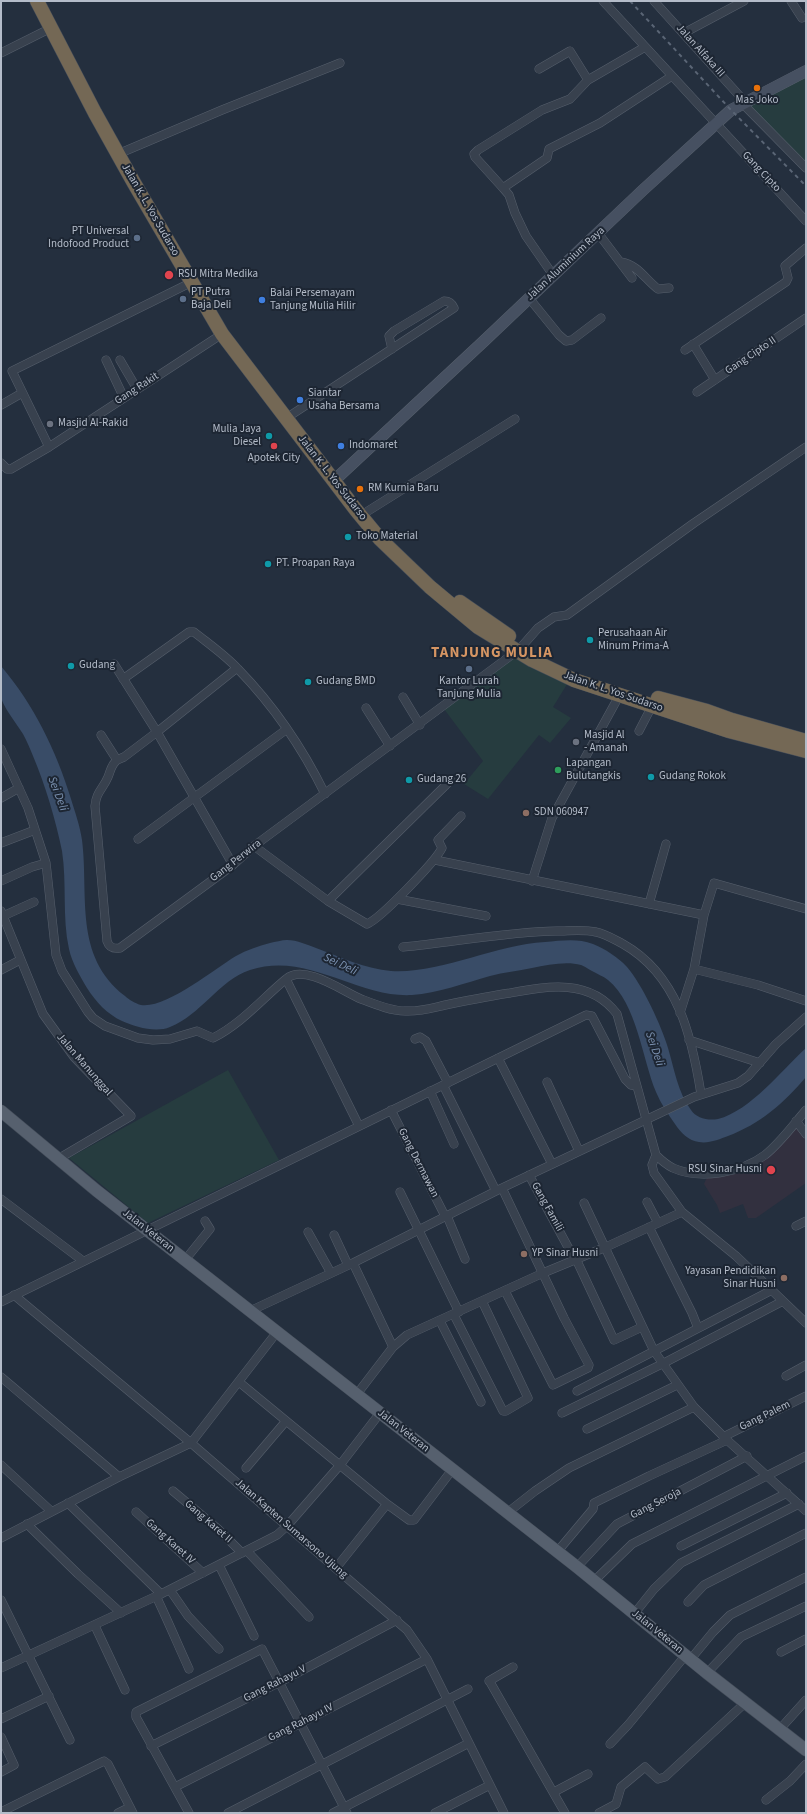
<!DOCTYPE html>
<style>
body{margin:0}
#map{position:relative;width:807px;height:1814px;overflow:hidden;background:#242f3e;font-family:"Source Sans 3",sans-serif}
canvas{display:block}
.frame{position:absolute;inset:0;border:2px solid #b4bcc9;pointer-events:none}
</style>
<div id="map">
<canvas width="807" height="1814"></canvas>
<div class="frame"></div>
</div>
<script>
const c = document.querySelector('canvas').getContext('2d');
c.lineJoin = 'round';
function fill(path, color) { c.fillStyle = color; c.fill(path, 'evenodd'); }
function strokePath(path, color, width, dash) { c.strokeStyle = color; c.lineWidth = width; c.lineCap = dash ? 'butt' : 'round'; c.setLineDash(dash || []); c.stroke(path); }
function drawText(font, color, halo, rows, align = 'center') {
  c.font = font + ' "Source Sans 3",sans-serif'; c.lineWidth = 4; c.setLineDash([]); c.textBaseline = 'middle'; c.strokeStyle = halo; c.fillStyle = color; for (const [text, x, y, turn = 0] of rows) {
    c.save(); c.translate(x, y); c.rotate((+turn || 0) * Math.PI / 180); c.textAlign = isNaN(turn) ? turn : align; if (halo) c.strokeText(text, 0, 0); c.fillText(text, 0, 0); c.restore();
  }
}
fill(new Path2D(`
 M 797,1124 L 806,1136 L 806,1183 L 756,1218 L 748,1218 L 743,1204 L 720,1213 L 717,1205 L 704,1184 L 708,1175 L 743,1168 Z`), '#32303f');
fill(new Path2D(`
 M 806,77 L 806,166 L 748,106 Z
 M 518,655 L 569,681 L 553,707 L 571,718 L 550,743 L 539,735 L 488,799 L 464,784 L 483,761 L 444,709 Z
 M 228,1070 L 279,1160 L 148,1223 L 69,1158 Z`), '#263c3f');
fill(new Path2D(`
 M 1,666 C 34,705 56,750 71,799 C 75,812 80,826 82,840 C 89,895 73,956 125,996 C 128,999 136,1004 141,1005 C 166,1009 214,969 236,956 C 247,950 258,946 270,943 C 275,942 282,940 287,940 C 297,940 308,945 316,948 C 340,957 366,969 391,971 C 440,974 494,945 545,942 C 561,941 577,938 593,944 C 605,949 618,957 627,967 C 642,984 662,1027 668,1048 C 674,1068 678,1093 691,1110 C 696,1118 708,1121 718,1119 C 750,1111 782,1070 806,1048 L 806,1077 C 784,1103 760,1124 728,1136 C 720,1139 708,1144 699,1142 C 689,1141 680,1132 675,1124 C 668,1114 661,1104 656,1092 C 642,1058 637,1004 608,980 C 603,976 597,974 592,971 C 590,970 584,966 581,965 C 566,961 548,965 532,968 C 518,971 504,972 490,976 C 465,983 438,993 412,995 C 356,998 308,951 250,970 C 218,981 201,1015 170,1027 C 156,1033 135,1027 122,1021 C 107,1014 96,1002 87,988 C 80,976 72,963 69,949 C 62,917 67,883 62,851 C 56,821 45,784 33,756 C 30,749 27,741 23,734 C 17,724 3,707 1,697 C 0,688 1,676 1,666 Z`), '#394c67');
const street = new Path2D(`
 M 603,1 L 806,221
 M 654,1 L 745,102
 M 791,1 L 802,18
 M 684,33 L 744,1
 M 645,47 L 588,80 L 570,99 L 542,110 L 478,150 L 474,154 L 475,157 L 503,188 L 547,158 L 549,149 L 600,123 L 672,76
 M 1,53 L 51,28
 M 539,69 L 570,51 L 588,80
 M 742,103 L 806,168
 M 118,154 L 222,110 L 340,63
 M 503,188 L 509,195 L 515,213 L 526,236 L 553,275
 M 598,233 L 632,278
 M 621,262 C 638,265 645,279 658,289 L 669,288
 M 529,298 L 559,335 L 566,341 L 572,340 L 601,318
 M 693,344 L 715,380
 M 685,350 L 786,282 L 788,278 L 785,266 L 806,248
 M 106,360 L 124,398
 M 120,360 L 137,389
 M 697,392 L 806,318
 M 1,405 L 22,393
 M 291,415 L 454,308 C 452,303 449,301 444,301 L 394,331 L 389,336 L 392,349
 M 49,447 L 12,371 L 192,282
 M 1,463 L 7,469 L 11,469 L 49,447 L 222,334
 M 368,511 L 515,419
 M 523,645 L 538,628 L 554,617 L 567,615 L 694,523 L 806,447
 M 114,664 L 157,732 L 233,865
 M 123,679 L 189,632 L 194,632 C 209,644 225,655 238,669 C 273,705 303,749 325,794
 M 403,697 L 420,725
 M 366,708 L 390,746
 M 639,731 L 652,706
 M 101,735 L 117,760 L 124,757 L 157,732 L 237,668
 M 1,749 L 28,808 L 46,863 L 56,955 L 62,971 L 88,1012 L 93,1018 L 105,1026 L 138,1038 L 153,1040 L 170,1039 L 197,1031 L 213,1038 C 241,1024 262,999 286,979 C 304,963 344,992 361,999 C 374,1004 391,1011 405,1011 C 421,1012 435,1007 450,1004 C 470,1000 490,996 510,993 C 548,986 590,978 617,1014 L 656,1155 C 661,1160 667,1165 673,1168 C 700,1180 741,1173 765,1155 C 781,1142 793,1125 806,1110
 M 117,760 C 111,765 111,770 108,777 C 103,789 96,792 95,806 L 107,941 C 109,947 113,949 120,948 L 233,865 L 254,846 L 517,651
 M 1,798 L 19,788
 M 138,839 L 287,729
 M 1,843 L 35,830
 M 254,846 L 328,901 L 367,924 C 380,919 435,862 442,848 L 438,840 L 461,816
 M 435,860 L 704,915
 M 1,881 L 32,867 L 46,863
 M 532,881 L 552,818 L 619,696
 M 397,899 L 486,916
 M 328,901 L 451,780
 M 649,904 L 666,844
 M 1,911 L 43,1014 L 74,1057 L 131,1116 L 58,1159
 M 1,917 L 34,902
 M 403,947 C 455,942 505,932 557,931 C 569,931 583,929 596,932 C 606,934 615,940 623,944 C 678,975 692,1037 701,1094
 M 694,969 L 758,985 L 806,1001
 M 1,970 L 20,960
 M 286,979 L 359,1126
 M 680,1013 L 694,969 L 704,915 L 714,883 L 806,909
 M 415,1039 L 420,1037 L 426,1041 L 448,1083
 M 689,1040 L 760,1063
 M 498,1058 L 552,1164
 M 547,1082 L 579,1151
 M 443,1085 L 496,1191
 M 430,1091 L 454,1144
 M 391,1110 L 445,1216
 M 796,1121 L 806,1134
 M 656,1155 L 652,1165 L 654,1173 L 682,1212 L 736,1256 L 806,1323
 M 529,1175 L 575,1260
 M 502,1188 L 564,1318 L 589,1365 L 588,1368 L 553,1385 L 505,1291
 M 400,1192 L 459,1312
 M 1,1199 L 83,1261
 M 647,1202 L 658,1223
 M 584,1203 L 654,1351 L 694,1407 L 727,1440 L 806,1511
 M 447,1216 L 465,1259
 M 796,1226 L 806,1221
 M 649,1227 L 692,1313 L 698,1328
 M 308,1232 L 331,1273
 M 334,1235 L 348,1265
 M 576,1259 L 614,1340 L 642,1327
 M 185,1260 L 210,1229 L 205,1221
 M 353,1263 L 393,1347
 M 14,1295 L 191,1443 L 407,1630 L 427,1659 L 504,1813
 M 1,1302 L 586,1015 L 592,1016 L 625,1079 L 631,1085 L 636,1086
 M 250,1311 L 353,1263 L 502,1188 L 694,1097 L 738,1083 L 748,1076 L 776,1044 L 806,1017
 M 454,1315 L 503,1411 L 506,1411 L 528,1398 L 482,1301
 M 440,1321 L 481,1402
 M 786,1376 L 806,1365
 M 1,1377 L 119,1477
 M 239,1382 L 387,1504 L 409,1520 L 414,1520 L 452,1470
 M 577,1391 L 772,1290
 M 357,1394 L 393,1347 L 407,1335 L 543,1273 L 606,1247 L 682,1212
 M 562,1413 L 662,1364 L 783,1301
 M 587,1429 L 677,1385
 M 723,1437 L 806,1396
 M 1,1465 L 51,1511
 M 246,1468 L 286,1421
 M 173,1491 L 218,1529 L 242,1553
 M 68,1503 L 161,1594
 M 136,1512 L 203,1573
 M 507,1513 L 535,1491 L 569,1468 L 694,1407
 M 27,1524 L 78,1574 L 121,1613
 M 1,1538 L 119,1477 L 191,1443 L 277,1332
 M 681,1546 L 787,1493
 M 247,1551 L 309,1617
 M 557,1552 L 593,1509 L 594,1503 L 649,1476 L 727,1440
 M 219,1565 L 254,1636
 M 577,1567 L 617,1524 L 747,1456
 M 336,1568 L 387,1504
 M 594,1581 L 632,1544 L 806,1456
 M 170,1590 L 188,1616 L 219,1649
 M 156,1596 C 168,1621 178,1645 189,1669
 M 1,1600 L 70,1740
 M 688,1602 L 704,1585 L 806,1533
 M 634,1614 L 654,1589 L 681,1563 L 799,1504
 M 95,1626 L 125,1690
 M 781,1652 L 806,1639
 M 690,1660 L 713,1632 L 730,1615 L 806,1577
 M 513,1667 L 489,1681 L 490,1682 L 565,1813
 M 1,1668 L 161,1594 L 277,1535 L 287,1526 L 340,1465 L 380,1413
 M 707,1673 L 741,1637 L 806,1606
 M 1,1719 L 49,1696
 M 780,1729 L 806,1700
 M 1,1737 L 14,1765 L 1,1772
 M 610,1744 L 628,1725 L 685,1656
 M 151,1746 L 280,1682 L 397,1620
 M 175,1787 L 427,1659
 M 554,1792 L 588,1774
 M 766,1800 L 790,1781 L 806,1764
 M 1,1812 L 104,1761 L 108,1764 L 133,1813
 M 118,1813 L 130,1807
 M 189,1813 L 136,1717 L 136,1712 L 262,1649 L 347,1813
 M 228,1813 L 468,1689
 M 333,1813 L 469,1743
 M 435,1813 L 490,1785
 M 599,1813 L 616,1804 L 621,1787 L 645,1767 L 658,1779 L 665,1777 L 745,1703`);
const secondary = new Path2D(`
 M 339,476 L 484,341 L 643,190 L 731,110 L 806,71`);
const primary = new Path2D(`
 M 1,1111 L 97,1191 L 577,1567 L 707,1673 L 806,1750`);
const highway = new Path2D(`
 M 37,1 L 95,113 L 134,183 L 222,334 L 356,510 L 380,539 L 430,587 L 478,627 L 532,660 L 574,680 L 729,731 L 806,751
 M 460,602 L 509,636
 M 658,698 L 707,711 L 732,720 L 806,741`);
strokePath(street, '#565f6c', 9);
strokePath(secondary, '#565f6c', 12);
strokePath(primary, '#414a57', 13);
strokePath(highway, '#434c59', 15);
strokePath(street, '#38414e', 8);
strokePath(secondary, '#465061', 11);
strokePath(primary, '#56606e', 12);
strokePath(highway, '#746855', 14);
strokePath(new Path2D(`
 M 630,1 L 731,110 L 806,186`), '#5a6575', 2, [4, 4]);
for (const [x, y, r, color] of [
 [757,88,4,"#e8710a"],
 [137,238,4,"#5c6f8a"],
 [169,275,5,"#e0444e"],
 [183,299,4,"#5c6f8a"],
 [262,300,4,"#3f7fe0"],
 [300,400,4,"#3f7fe0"],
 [50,424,4,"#6b7280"],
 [269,436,4,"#0f9aa8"],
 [274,446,4,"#e0444e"],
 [341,446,4,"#3f7fe0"],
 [360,489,4,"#e8710a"],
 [348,537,4,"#0f9aa8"],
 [268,564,4,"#0f9aa8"],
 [590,640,4,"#0f9aa8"],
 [71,666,4,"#0f9aa8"],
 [469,669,4,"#5c6f8a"],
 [308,682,4,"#0f9aa8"],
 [576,742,4,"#6b7280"],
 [558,770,4,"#2e9e5b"],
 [651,777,4,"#0f9aa8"],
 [409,780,4,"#0f9aa8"],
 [526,813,4,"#8d6e63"],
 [771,1170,5,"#e0444e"],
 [524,1254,4,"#8d6e63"],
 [784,1278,4,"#8d6e63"]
]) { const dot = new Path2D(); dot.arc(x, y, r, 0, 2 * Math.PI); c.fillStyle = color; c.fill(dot); strokePath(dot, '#1d2633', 1.5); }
drawText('11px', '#b4bcc9', '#1d2633', [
 ["Jalan Alfaka III",700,51,48],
 ["Gang Cipto",761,172,47],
 ["Jalan K. L. Yos Sudarso",150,210,60],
 ["Jalan Aluminium Raya",566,264,-43],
 ["Gang Cipto II",751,356,-34],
 ["Gang Rakit",137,389,-33],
 ["Jalan K. L. Yos Sudarso",332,478,52],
 ["Jalan K. L. Yos Sudarso",613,692,19],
 ["Gang Perwira",236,861,-38],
 ["Jalan Manunggal",84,1065,49],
 ["Gang Dermawan",418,1163,63],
 ["Gang Famili",547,1207,61],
 ["Jalan Veteran",148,1231,38],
 ["Gang Palem",765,1416,-26],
 ["Jalan Veteran",403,1431,38],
 ["Gang Seroja",656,1504,-27],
 ["Gang Karet II",208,1522,41],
 ["Jalan Kapten Sumarsono Ujung",291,1529,41],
 ["Gang Karet IV",170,1542,42],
 ["Jalan Veteran",657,1632,39],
 ["Gang Rahayu V",275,1684,-27],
 ["Gang Rahayu IV",301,1723,-27]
]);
drawText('11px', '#b4bcc9', '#1d2633', [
 ["Mas Joko",757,101,"center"],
 ["PT Universal",129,232,"right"],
 ["Indofood Product",129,245,"right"],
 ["RSU Mitra Medika",178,275],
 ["PT Putra",191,293],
 ["Baja Deli",191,306],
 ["Balai Persemayam",270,294],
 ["Tanjung Mulia Hilir",270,307],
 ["Siantar",308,394],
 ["Usaha Bersama",308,407],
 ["Masjid Al-Rakid",58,424],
 ["Mulia Jaya",261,430,"right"],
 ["Diesel",261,443,"right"],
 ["Indomaret",349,446],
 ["Apotek City",274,459,"center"],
 ["RM Kurnia Baru",368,489],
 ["Toko Material",356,537],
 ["PT. Proapan Raya",276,564],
 ["Perusahaan Air",598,634],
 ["Minum Prima-A",598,647],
 ["Gudang",79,666],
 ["Gudang BMD",316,682],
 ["Kantor Lurah",469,682,"center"],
 ["Tanjung Mulia",469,695,"center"],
 ["Masjid Al",584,736],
 ["- Amanah",584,749],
 ["Lapangan",566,764],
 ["Bulutangkis",566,777],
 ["Gudang Rokok",659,777],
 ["Gudang 26",417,780],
 ["SDN 060947",534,813],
 ["RSU Sinar Husni",762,1170,"right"],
 ["YP Sinar Husni",532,1254],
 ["Yayasan Pendidikan",776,1272,"right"],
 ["Sinar Husni",776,1285,"right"]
], 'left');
drawText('italic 12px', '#7c92b1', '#1d2633', [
 ["Sei Deli",57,794,69],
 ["Sei Deli",340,965,25],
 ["Sei Deli",654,1049,71]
]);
c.letterSpacing = '1px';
drawText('bold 15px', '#d59563', '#1d2633', [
 ["TANJUNG MULIA",492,654]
]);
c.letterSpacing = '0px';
</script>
